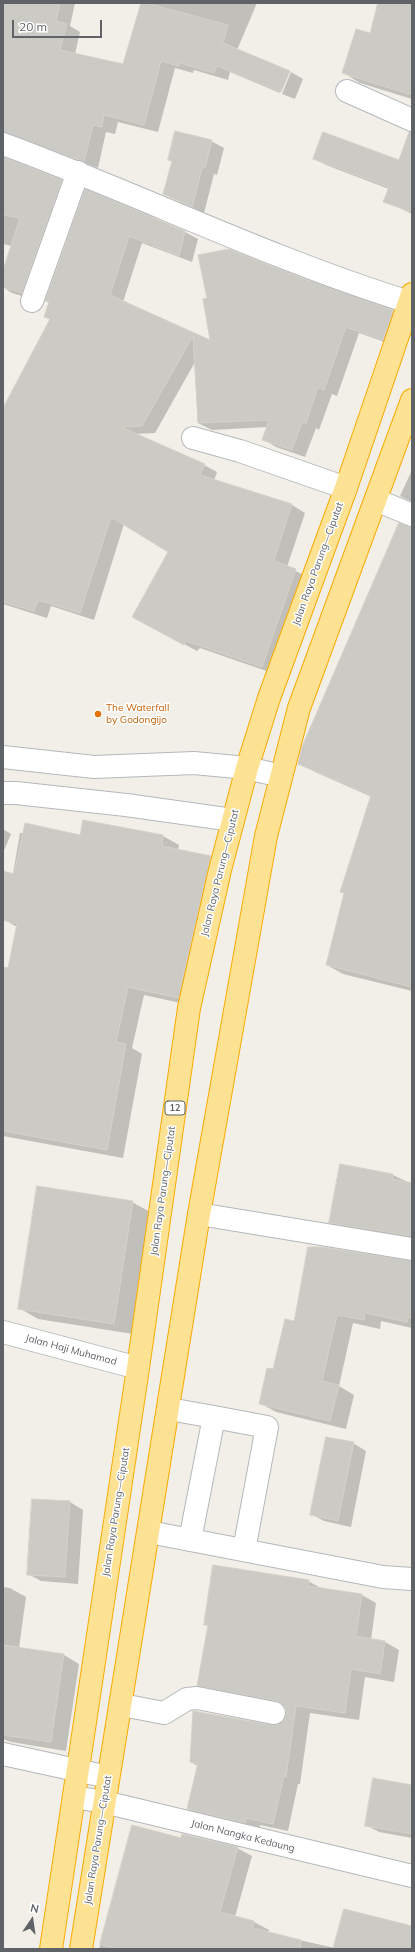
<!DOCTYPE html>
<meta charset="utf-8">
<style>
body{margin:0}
#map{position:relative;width:415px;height:1952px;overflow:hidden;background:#f1efe8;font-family:Mulish,sans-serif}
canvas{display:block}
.frame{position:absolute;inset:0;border:4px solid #5f6368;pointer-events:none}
.north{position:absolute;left:12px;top:1900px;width:40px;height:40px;-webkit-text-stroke:3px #fff;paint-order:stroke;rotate:13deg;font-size:11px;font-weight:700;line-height:16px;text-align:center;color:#5f6368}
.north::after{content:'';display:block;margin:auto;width:14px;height:18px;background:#5f6368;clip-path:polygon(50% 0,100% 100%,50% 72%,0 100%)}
.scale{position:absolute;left:12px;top:20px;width:90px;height:18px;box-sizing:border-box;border:2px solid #5f6368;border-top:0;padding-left:5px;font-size:12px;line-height:14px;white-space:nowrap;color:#5f6368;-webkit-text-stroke:3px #fff;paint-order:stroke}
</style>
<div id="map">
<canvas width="415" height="1952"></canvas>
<div class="frame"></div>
<div class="north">N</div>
<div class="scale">20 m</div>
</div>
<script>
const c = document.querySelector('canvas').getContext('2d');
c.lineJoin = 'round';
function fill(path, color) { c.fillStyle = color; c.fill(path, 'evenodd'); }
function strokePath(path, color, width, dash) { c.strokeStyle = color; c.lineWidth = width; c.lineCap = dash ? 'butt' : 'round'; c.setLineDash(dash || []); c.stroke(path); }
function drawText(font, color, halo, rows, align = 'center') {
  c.font = font + ' Mulish,sans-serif'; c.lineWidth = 3; c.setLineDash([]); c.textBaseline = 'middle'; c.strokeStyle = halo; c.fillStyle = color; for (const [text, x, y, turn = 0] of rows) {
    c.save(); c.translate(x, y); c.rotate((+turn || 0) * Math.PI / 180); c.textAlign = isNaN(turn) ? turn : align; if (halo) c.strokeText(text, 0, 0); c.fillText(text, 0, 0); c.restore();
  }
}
fill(new Path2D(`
 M 3,3 L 75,3 L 70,26 L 80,32 L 75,54 L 124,65 L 142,3 L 257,3 L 237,50 L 289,72 L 280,93 L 230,72 L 228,80 L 194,70 L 193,73 L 175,68 L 158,132 L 118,122 L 115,134 L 106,132 L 98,168 L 22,139 L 4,154 L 6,160 L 61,181 L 75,189 L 35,300 L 12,293 L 3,287 L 3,273 L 12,246 L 3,244 Z
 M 412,47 L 412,99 L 360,83 L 344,73 Z
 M 291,72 L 303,79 L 295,99 L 282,94 Z
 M 211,141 L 224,148 L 217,175 L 214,174 L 204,213 L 164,194 Z
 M 314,158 L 399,162 L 412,158 L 412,214 L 385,201 L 389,189 L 326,165 Z
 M 86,191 L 185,232 L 198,239 L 192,262 L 142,243 L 123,302 L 211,341 L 301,279 L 393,311 L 406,318 L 396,346 L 359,333 L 337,396 L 332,394 L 319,430 L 316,428 L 305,457 L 276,447 L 263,439 L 267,427 L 212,430 L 198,423 L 195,362 L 155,433 L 134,434 L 204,465 L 217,472 L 214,480 L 292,505 L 305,513 L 287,567 L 308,577 L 275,674 L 200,648 L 197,651 L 147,624 L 169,551 L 124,524 L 94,620 L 51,606 L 47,618 L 3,604 L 3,410 L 51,319 Z
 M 412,470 L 412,502 L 400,496 Z
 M 412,711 L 412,991 L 343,974 L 327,965 L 372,797 L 315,772 L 299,763 Z
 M 84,821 L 163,836 L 179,845 L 178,850 L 210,857 L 226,866 L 194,1006 L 144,995 L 132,1048 L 142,1054 L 123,1158 L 3,1136 L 3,968 L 9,969 L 17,927 L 5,920 L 20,833 L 81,836 Z
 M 3,829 L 11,834 L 3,853 Z
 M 393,1175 L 412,1184 L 412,1242 L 346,1231 L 330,1222 Z
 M 132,1202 L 152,1213 L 133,1334 L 38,1319 L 19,1308 Z
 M 412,1262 L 412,1328 L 381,1321 L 380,1329 L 353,1323 L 339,1386 L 354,1395 L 346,1429 L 276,1412 L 260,1403 L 295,1322 Z
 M 353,1443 L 366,1451 L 351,1527 L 324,1521 L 311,1514 Z
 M 70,1502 L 83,1510 L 78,1584 L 41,1581 L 28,1574 Z
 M 308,1581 L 323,1589 L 362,1595 L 376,1603 L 371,1640 L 385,1642 L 399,1650 L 394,1682 L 365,1677 L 359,1720 L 310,1713 L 300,1784 L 298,1784 L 288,1831 L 260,1825 L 259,1830 L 203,1817 L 188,1809 L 198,1766 L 191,1762 L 279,1726 L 284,1722 L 287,1715 L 287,1708 L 283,1704 L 272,1699 L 286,1707 L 213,1693 L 199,1685 L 209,1626 L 205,1624 Z
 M 3,1587 L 10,1588 L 26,1597 L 19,1648 L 64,1655 L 79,1664 L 66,1751 L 11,1742 L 3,1739 Z
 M 412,1786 L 412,1838 L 379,1832 L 366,1825 Z
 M 133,1826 L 181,1839 L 237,1848 L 252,1856 L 235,1917 L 254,1922 L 269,1930 L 268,1933 L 335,1948 L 344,1910 L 412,1926 L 412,1949 L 99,1949 Z`), '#0003');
const building = new Path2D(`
 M 3,3 L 60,3 L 56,21 L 67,24 L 60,50 L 123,64 L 141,3 L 146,3 L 228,25 L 223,43 L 290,71 L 281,92 L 217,66 L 214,73 L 180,63 L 179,66 L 161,61 L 144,125 L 104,115 L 102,127 L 93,125 L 84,162 L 3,132 Z
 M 378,3 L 412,3 L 412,95 L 342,73 L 356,29 L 370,33 Z
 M 175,131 L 212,140 L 205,168 L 202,168 L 192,207 L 163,194 L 172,161 L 168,160 Z
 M 323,132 L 399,160 L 409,132 L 412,132 L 412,212 L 383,202 L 389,187 L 313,159 Z
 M 3,157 L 62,180 L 22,293 L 3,287 L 3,270 L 20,218 L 3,215 Z
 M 85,189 L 185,231 L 179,256 L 129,236 L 110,295 L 210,340 L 203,299 L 207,298 L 198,255 L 229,249 L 302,278 L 393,310 L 383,340 L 346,327 L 324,390 L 318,387 L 306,423 L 302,422 L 292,450 L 262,440 L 269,420 L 198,423 L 193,336 L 142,426 L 121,427 L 205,464 L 200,475 L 292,504 L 274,561 L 296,569 L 262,667 L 186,641 L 184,645 L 132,617 L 168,552 L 111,517 L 80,613 L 38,600 L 34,611 L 3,602 L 3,408 L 50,319 L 44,317 L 49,302 L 45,301 Z
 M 399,523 L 412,527 L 412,987 L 326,965 L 344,893 L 340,892 L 371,795 L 298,764 L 302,747 Z
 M 83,820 L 163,835 L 162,846 L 211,856 L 178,998 L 128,987 L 116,1042 L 126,1044 L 107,1150 L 3,1131 L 3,967 L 8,968 L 17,924 L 3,920 L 3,871 L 14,874 L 25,823 L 80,835 Z
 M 340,1164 L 393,1174 L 392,1179 L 412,1183 L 412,1236 L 329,1223 Z
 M 37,1186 L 133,1201 L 114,1324 L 18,1309 Z
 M 308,1247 L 322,1247 L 412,1261 L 412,1318 L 408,1317 L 407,1322 L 365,1313 L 364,1320 L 337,1315 L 322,1381 L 339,1385 L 330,1421 L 259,1404 L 267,1368 L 273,1369 L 285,1319 L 294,1321 Z
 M 326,1437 L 354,1442 L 338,1521 L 310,1515 Z
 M 32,1499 L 70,1501 L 65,1577 L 27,1575 Z
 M 213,1565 L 309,1580 L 308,1586 L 362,1594 L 356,1636 L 385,1641 L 380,1674 L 351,1669 L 345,1713 L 296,1706 L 286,1777 L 284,1776 L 273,1824 L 246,1818 L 245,1823 L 187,1809 L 198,1763 L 190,1762 L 193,1711 L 272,1725 L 278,1725 L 283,1721 L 286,1715 L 286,1709 L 282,1704 L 276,1701 L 197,1686 L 208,1625 L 204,1625 Z
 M 3,1645 L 64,1654 L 51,1742 L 3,1735 Z
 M 373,1778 L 412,1785 L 412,1834 L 365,1826 Z
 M 132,1825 L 181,1838 L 182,1834 L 238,1847 L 220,1912 L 254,1921 L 253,1928 L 301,1940 L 300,1949 L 117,1949 L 100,1944 Z
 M 344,1909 L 412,1926 L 412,1949 L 333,1949 Z`);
fill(building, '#cccac5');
strokePath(building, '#d6d1c6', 1);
const minor = new Path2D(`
 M 347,91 L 412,120
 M 3,144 C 139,194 270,259 409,302
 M 32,301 L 78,172
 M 193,438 L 240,451 L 346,488
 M 376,500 L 412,515
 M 3,757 L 94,767 L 194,763 L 247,768 L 281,776
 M 3,793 L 16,793 L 126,805 L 233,820
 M 199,1214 L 412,1249
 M 3,1332 L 138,1368
 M 169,1409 L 214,1417
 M 149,1532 L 383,1577 L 412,1579
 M 190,1540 L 214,1417 L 267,1427 L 244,1550
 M 122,1705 L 164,1713 L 187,1699 L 197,1698 L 274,1713
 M 3,1754 L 108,1777
 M 74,1797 L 104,1802 L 412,1876`);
const highway = new Path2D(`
 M 51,1949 L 138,1368 L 189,1008 L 220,870 L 247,768 L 269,698 L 346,488 L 412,294
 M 81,1949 L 199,1214 L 266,836 L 299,708 L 412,400`);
strokePath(minor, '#b5b8bc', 24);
strokePath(highway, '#f9ab00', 24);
strokePath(minor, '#fff', 22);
strokePath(highway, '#fde293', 22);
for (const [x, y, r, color] of [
 [98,714,4,"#e8710a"]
]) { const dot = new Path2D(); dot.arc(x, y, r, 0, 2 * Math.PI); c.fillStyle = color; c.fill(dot); strokePath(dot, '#fff', 1.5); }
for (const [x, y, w] of [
 [175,1108,20]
]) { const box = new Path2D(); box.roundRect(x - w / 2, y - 7, w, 14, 3); c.fillStyle = '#fff'; c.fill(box); strokePath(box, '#5f6368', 1); }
drawText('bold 9px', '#5f6368', null, [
 ["12",175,1108]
]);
drawText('10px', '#5f6368', '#fff', [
 ["Jalan Raya Parung—Ciputat",318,564,-70],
 ["Jalan Raya Parung—Ciputat",220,873,-76],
 ["Jalan Raya Parung—Ciputat",163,1191,-82],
 ["Jalan Haji Muhamad",71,1350,15],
 ["Jalan Raya Parung—Ciputat",116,1512,-81],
 ["Jalan Nangka Kedaung",243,1836,14],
 ["Jalan Raya Parung—Ciputat",98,1840,-81]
]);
drawText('10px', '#c56008', '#fff', [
 ["The Waterfall",106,708],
 ["by Godongijo",106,720]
], 'left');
</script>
